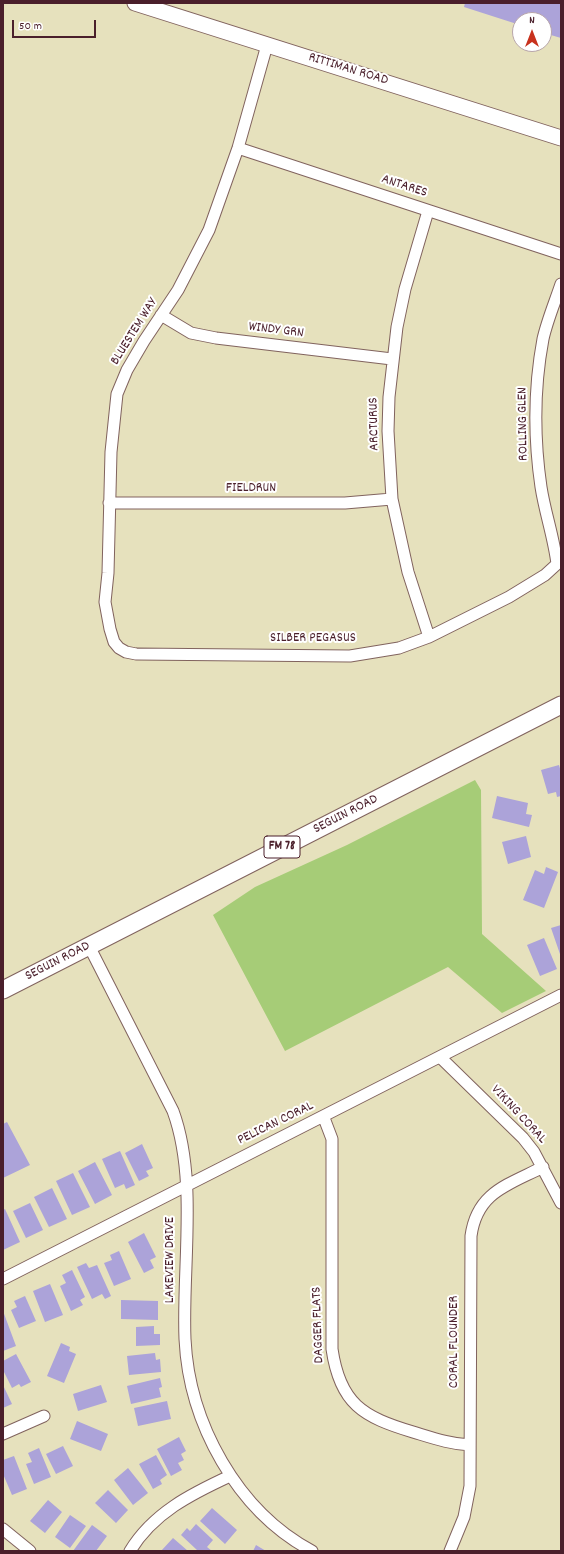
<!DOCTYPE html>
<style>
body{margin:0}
#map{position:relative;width:564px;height:1554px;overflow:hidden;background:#e6e1bd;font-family:Dekko,sans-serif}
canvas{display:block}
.frame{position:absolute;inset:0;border:4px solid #4a1f2b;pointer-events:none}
.north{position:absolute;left:512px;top:12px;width:40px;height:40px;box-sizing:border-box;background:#fff;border:1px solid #b7a5aa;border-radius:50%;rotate:0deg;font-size:11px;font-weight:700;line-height:16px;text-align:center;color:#4a1f2b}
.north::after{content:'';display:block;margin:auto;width:14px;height:18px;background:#c8321e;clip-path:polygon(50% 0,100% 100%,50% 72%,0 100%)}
.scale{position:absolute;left:12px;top:20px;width:84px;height:18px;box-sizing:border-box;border:2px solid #4a1f2b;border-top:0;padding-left:5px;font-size:12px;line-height:14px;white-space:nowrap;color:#4a1f2b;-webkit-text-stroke:3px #fff;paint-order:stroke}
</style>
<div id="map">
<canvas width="564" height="1554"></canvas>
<div class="frame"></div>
<div class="north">N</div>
<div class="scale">50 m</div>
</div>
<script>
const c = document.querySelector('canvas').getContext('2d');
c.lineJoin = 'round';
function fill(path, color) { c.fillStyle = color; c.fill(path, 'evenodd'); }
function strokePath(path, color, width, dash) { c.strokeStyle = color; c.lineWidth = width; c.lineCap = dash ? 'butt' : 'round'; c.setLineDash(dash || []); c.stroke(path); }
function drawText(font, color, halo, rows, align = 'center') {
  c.font = font + ' Dekko,sans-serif'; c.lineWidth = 4; c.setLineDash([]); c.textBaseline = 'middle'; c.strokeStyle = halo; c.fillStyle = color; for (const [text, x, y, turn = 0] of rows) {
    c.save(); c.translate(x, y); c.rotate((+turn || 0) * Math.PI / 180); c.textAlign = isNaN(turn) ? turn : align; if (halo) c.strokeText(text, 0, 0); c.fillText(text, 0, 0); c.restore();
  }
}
fill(new Path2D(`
 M 475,780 L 481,790 L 482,934 L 546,991 L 502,1013 L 448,967 L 285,1051 L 213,915 L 255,887 L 347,845 Z`), '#a6cc77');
fill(new Path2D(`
 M 465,3 L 561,3 L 561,38 L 544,33 L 544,20 L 520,20 L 520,25 L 464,7 Z
 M 559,765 L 561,772 L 561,796 L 557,797 L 556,792 L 548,794 L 541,770 Z
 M 497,796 L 528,803 L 526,814 L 532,815 L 529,827 L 492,818 Z
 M 526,836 L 531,857 L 508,864 L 502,842 Z
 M 546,867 L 558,872 L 544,908 L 523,900 L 535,870 L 544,874 Z
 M 561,925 L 561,957 L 551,928 Z
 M 544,938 L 557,969 L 540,976 L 527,945 Z
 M 7,1122 L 30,1165 L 3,1178 L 3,1124 Z
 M 142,1144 L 153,1168 L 146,1171 L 149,1176 L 139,1181 L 125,1153 Z
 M 120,1151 L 135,1185 L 126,1189 L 124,1184 L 115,1188 L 102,1159 Z
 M 95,1162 L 112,1195 L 95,1204 L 78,1171 Z
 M 73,1173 L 90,1207 L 72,1215 L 56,1181 Z
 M 52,1188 L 67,1219 L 49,1227 L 34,1197 Z
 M 30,1203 L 43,1230 L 26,1238 L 13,1211 Z
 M 5,1209 L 20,1242 L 3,1250 L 3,1210 Z
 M 144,1233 L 156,1257 L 150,1260 L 154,1268 L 144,1273 L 128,1242 Z
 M 119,1251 L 131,1279 L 114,1286 L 104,1263 L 112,1260 L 110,1255 Z
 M 86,1263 L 89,1268 L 97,1265 L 111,1296 L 105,1299 L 102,1294 L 92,1299 L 77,1267 Z
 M 72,1270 L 85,1297 L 80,1300 L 83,1305 L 71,1311 L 60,1286 L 66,1283 L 62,1275 Z
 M 50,1284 L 63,1315 L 45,1322 L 33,1291 Z
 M 25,1296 L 36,1321 L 19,1328 L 11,1310 L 17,1307 L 14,1301 Z
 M 121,1300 L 158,1301 L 158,1320 L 121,1319 Z
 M 3,1311 L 16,1346 L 3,1351 Z
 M 154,1326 L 154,1334 L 160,1334 L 160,1345 L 136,1346 L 136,1327 Z
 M 61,1343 L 70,1347 L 69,1351 L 76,1354 L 64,1383 L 47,1376 Z
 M 155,1353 L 156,1360 L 160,1359 L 161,1372 L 129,1375 L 127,1356 Z
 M 16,1354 L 31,1382 L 21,1387 L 19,1384 L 12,1388 L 3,1370 L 3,1361 Z
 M 160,1378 L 162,1387 L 159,1388 L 161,1397 L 131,1404 L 127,1386 Z
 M 3,1385 L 12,1404 L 3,1408 Z
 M 101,1385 L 107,1402 L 78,1411 L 73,1394 Z
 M 167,1401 L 171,1419 L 138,1426 L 134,1408 Z
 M 77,1421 L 108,1434 L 101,1451 L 70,1439 Z
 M 179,1437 L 186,1451 L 181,1454 L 184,1460 L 178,1463 L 182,1470 L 171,1476 L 157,1449 Z
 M 63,1446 L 73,1466 L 56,1474 L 46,1454 Z
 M 39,1448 L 51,1477 L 34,1484 L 26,1464 L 32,1462 L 28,1453 Z
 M 156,1455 L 167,1475 L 160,1480 L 162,1484 L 153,1489 L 139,1464 Z
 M 14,1456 L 27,1489 L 12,1495 L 3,1474 L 3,1460 Z
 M 128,1468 L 148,1493 L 133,1505 L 114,1480 Z
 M 108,1490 L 128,1510 L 116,1523 L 95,1503 Z
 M 48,1500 L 62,1512 L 45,1533 L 30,1521 Z
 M 212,1508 L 237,1530 L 225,1544 L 200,1521 Z
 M 70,1515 L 86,1526 L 70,1548 L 55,1537 Z
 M 196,1524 L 213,1540 L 207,1547 L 212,1551 L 198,1551 L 181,1535 L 187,1528 L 190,1531 Z
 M 92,1525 L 107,1536 L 96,1551 L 73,1551 Z
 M 173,1538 L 188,1551 L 161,1551 Z
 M 256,1545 L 266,1551 L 253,1551 Z`), '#aca3d9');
const street = new Path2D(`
 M 267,45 L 238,148 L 209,230 L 178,290 L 144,341 L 127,370 L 117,394 L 111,452 L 108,573 L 105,602 L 110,629 L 114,642 L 119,648 L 126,652 L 136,654 L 350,656 L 399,648 L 429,637 L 509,597 L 545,575 L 557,564 C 554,538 545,513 541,487 C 534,439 534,387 543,339 C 547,321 555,302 561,284
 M 238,148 L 561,254
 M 428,211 L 405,289 L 397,327 L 389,397 L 388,431 L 392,499 L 408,572 L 429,637
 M 161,315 L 191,333 L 216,338 L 392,359
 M 109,503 L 345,503 L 392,499
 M 89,946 L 173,1111 C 198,1179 182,1267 185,1339 C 189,1423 237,1511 312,1551
 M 440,1057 L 523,1138 L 534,1152 L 561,1203
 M 324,1118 L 332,1139 L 332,1349 C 340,1404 363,1417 413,1432 C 433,1438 450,1444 470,1445
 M 3,1279 L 561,995
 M 3,1434 L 44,1416
 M 3,1529 L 30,1551
 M 130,1551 C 153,1513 191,1494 230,1476
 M 450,1551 L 464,1517 L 470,1486 L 471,1236 C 477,1192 508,1185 543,1167`);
const secondary = new Path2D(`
 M 135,3 L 561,138`);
const primary = new Path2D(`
 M 3,990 L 561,705`);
strokePath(street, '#81635e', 13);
strokePath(secondary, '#81635e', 17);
strokePath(primary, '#81635e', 19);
strokePath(street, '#fff', 11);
strokePath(secondary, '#fff', 15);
strokePath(primary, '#fff', 17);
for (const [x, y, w] of [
 [282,847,36]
]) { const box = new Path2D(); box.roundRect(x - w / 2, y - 11, w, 22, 3); c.fillStyle = '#fff'; c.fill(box); strokePath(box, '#4a1f2b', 1); }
drawText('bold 13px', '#4a1f2b', null, [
 ["FM 78",282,847]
]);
drawText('14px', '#4a1f2b', '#fff', [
 ["RITTIMAN ROAD",348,70,17],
 ["ANTARES",404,187,18],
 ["WINDY GRN",276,331,7],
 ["BLUESTEM WAY",135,332,-58],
 ["ARCTURUS",375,424,-91],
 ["ROLLING GLEN",524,424,-91],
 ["FIELDRUN",251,489],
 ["SILBER PEGASUS",313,639],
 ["SEGUIN ROAD",346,815,-27],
 ["SEGUIN ROAD",58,962,-27],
 ["VIKING CORAL",518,1115,47],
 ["PELICAN CORAL",276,1124,-26],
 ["LAKEVIEW DRIVE",171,1260,-90],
 ["DAGGER FLATS",319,1325,-92],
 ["CORAL FLOUNDER",455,1342,-90]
]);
</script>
